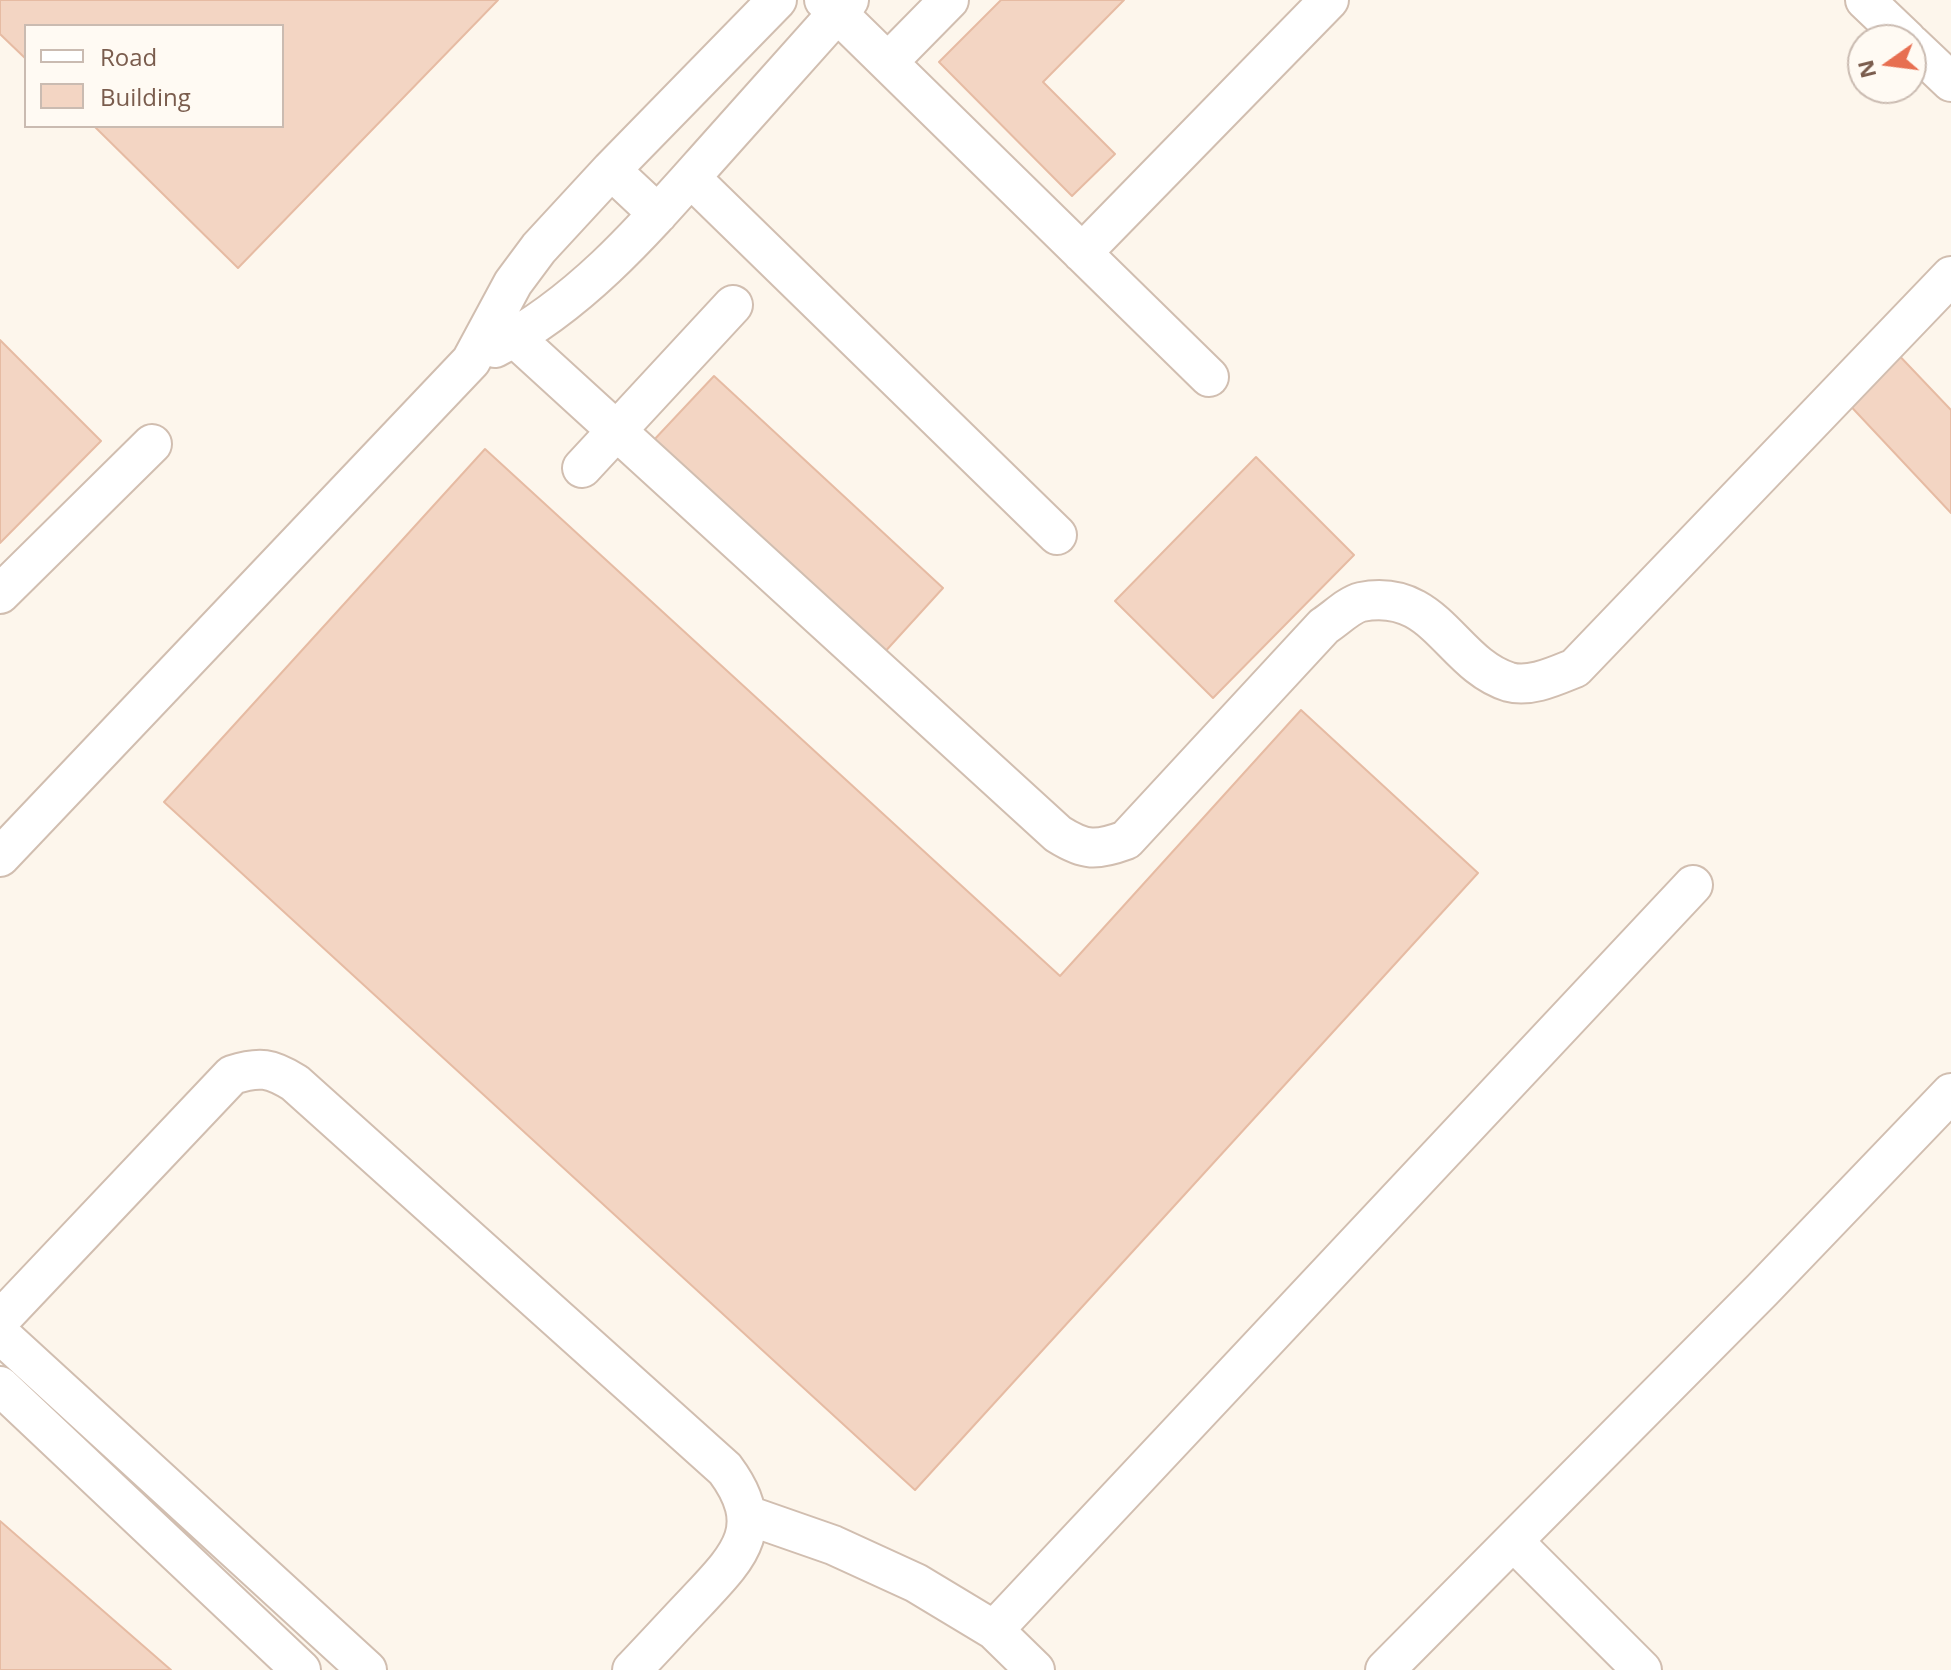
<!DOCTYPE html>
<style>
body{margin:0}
#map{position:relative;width:1951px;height:1670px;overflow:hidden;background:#fdf6ec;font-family:"Open Sans",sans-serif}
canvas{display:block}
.legend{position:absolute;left:24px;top:24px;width:260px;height:104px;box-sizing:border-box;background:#fffaf3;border:2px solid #cabbb1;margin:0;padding:10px 14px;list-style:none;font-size:24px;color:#7a5c4d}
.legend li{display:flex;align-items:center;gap:16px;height:40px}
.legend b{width:40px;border:2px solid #cabbb1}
.north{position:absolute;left:1847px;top:24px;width:80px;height:80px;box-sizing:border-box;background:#fffaf3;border:2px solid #cabbb1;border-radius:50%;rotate:256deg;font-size:22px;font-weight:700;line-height:32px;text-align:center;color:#7a5c4d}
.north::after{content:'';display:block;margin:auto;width:28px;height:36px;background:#e76f51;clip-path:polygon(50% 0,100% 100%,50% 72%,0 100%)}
</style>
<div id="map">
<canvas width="1951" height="1670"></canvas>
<ul class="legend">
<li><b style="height:10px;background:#fff"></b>Road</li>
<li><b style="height:22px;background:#f3d5c3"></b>Building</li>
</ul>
<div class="north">N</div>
</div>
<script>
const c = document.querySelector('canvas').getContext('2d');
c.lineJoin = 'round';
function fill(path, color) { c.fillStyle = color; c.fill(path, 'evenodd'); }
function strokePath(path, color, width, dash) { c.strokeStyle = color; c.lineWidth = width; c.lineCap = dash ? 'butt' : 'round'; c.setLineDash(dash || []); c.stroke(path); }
const building = new Path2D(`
 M 0,0 L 498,0 L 238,268 L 94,126 L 282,126 L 282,26 L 26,26 L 26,59 L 0,34 Z
 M 1001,0 L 1124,0 L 1043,82 L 1115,154 L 1072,196 L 939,62 Z
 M 0,340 L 101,441 L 0,543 Z
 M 1892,348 L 1951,410 L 1951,513 L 1843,398 Z
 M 714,376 L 943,588 L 882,655 L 652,442 Z
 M 485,449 L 1060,976 L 1301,710 L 1478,873 L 915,1490 L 164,802 Z
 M 1256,457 L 1354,555 L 1213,698 L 1115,601 Z
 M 0,1521 L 171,1670 L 0,1670 Z`);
fill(building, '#f3d5c3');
strokePath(building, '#e6bba3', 2);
const minor = new Path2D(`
 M 824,0 L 1209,377
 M 1865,0 L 1907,40
 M 1911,44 L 1951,82
 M 888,62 L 949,0
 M 611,170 L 658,214
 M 691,178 L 1057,535
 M 1082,253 L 1329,0
 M 515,338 L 1058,834 C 1085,851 1096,851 1126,840 L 1324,626 C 1335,619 1349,605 1361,602 C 1436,587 1451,664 1509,682 C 1530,688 1555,676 1575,668 L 1951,276
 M 495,348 C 580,304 644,230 707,159 C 755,106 802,53 849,0
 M 582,468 L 733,305
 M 0,594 L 152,444
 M 0,857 L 471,361 L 513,283 L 539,248 L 611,170 L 777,0
 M 0,1320 L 232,1075 C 260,1066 271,1068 295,1083 L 725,1469 C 769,1528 739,1556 696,1602 C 675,1624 654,1647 632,1670
 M 0,1334 L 367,1670
 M 0,1386 L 301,1670
 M 747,1515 L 833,1545 L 916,1583 L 994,1630 L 1035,1670
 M 1513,1541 L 1642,1670
 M 994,1630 L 1693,885
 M 1385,1670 L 1762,1290 L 1951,1093`);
strokePath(minor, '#d1beb0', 42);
strokePath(minor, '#fff', 38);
</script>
